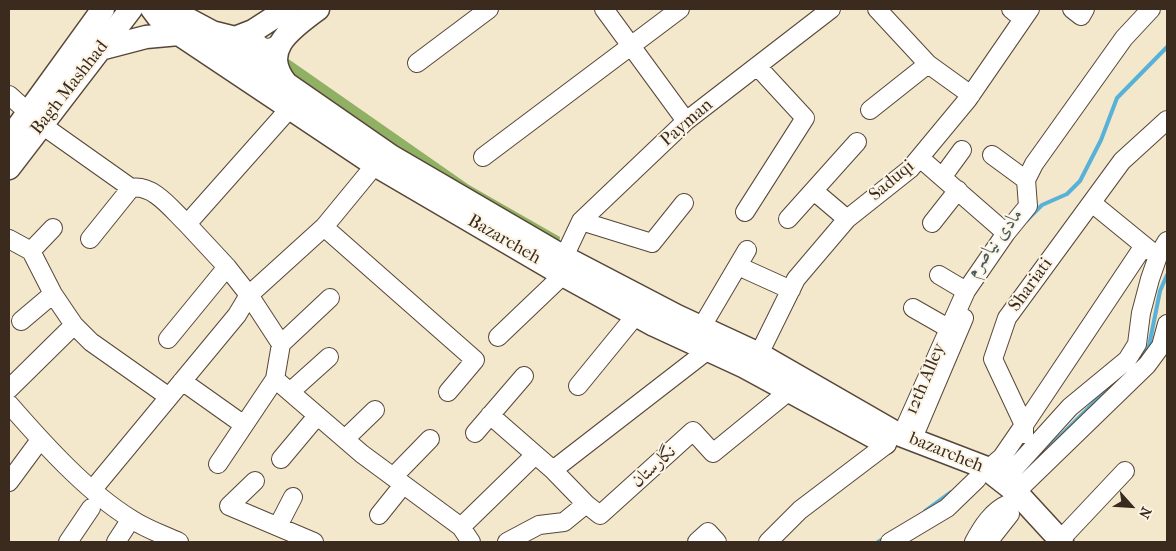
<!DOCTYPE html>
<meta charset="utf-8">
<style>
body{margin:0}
#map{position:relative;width:1176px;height:551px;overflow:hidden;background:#f3e7cc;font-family:"IM FELL French Canon",serif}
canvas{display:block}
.frame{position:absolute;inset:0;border:10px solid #3b2a1e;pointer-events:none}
.north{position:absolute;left:1106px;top:481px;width:50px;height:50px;-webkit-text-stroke:4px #fcf5e5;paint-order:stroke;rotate:116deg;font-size:14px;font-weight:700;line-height:20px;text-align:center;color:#3b2a1e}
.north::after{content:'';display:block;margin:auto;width:18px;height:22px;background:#3b2a1e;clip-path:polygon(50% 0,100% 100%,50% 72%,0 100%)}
</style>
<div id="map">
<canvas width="1176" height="551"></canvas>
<div class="frame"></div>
<div class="north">N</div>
</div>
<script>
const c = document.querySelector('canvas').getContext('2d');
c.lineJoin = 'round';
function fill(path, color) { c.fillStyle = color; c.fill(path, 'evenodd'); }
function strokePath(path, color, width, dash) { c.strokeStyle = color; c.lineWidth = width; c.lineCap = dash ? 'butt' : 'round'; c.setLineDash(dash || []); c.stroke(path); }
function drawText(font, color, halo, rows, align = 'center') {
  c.font = font + ' "IM FELL French Canon",Amiri,serif'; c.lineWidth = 4; c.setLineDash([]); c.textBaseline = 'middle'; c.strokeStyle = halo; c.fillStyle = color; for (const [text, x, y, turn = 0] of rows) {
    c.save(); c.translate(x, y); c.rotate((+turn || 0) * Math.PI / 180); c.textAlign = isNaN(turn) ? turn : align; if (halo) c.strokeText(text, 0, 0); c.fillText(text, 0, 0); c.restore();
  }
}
fill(new Path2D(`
 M 287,58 L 469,185 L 560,237 L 558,250 L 290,80 Z`), '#90b063');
strokePath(new Path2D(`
 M 1026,221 L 1042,205 L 1067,194 L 1080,181 L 1101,140 L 1117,98 L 1167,47
 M 1136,360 L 1149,346 L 1160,291 L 1167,275
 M 1028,468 L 1125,372
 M 925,511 L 951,492
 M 878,542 L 886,537`), '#58b1d6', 4);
const minor = new Path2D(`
 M 604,9 L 686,121
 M 877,9 L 928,64 L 971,95
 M 1011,9 L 1023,19
 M 1072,9 L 1081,16 L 1085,9
 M 253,31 C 256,48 267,52 280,43
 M 417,63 L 489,9
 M 9,95 L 29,113
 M 290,108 L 187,224 L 227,267 L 249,295 L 281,344 L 275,379 L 362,454 L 461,527 L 471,542
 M 870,110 L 928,64
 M 42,125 L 131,188 L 90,239
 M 992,155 L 1026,180
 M 483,157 L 680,9
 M 920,158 L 1006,233
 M 943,176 L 962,150
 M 131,188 C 154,184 172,210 187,224
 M 814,191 L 847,219
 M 1092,203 L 1152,252
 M 745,212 L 805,118 L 757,66
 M 788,219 L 857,142
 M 581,221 L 652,243 L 684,203
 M 932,223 L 958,190
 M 324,227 L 475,360 L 448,392
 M 9,239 L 31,251 L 53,228
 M 31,251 L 53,294
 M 564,257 L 581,221 L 686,121 L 831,9
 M 738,266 L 791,290
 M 939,275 L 966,291
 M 913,308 L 948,328
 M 964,318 L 913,438 L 902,434 L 966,291 L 1006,233 L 1028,206 L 1026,180 L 1034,164 L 1124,38 L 1151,9
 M 21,321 L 53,294 L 74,325 L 91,342 L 169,397
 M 701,328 L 747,250
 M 498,337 L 563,275
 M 168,339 L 227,267
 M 281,344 L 330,298
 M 759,354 L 796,279 L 847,219 L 910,169 L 968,99 L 1030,9
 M 182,381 L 244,425
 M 578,386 L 636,315
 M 9,389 L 74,325
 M 290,392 L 329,357
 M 9,404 C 43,443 87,492 131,519 C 146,529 164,535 179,542
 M 490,415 L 553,470 L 586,504
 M 475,433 L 524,376
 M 1024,434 L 1024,425 L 1143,247
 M 345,439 L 375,410
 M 281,459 L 317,416
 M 218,464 L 275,379
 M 988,469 L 1002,457 L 1024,425 L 993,359 L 1007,318 L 1122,161 L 1167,120
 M 553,470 L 708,350
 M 393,477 L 430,439
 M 1004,480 L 1070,407 L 1127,360 L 1137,344 L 1141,313 L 1150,279 L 1158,256 L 1167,241
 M 255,481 L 229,506 L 314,542
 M 9,482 L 40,440
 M 93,489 L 237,315 L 249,295 L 324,227 L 375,165
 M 1016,492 L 1147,365 L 1161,346 L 1167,324
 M 379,515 L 403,485
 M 278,526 L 293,497
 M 461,527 L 535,455
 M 1060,540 L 1125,471
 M 68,542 L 91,508
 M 116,542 L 131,519
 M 507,542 L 539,525 L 564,522 L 586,504 L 600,515 L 693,431 L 713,453 L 789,391
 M 697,542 L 708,532 L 717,542
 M 768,542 L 800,510 L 887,444
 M 890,542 L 947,508 L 977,479
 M 974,542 C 982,527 992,511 1008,504 L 1010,514 L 988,542`);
const major = new Path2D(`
 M 152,9 L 158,17 L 179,34 L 375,165 L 563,275 L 654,325 L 745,367 L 885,443
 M 169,9 L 212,32 L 391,156 L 564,257 L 677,316 L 759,354 L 898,434 L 984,467 L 1016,492 L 1062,542
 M 215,33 L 235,38 L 253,31 L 287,9
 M 100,49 L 146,37 L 179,34
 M 286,83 C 259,49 293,28 318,9
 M 9,139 L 103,9
 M 9,168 L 131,9`);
strokePath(minor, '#574638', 20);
strokePath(major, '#574638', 25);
strokePath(minor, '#fff', 18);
strokePath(major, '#fff', 22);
drawText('18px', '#3b2a1e', '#fcf5e5', [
 ["Bagh Mashhad",70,88,-52],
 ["Payman",687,123,-41],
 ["Saduqi",892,181,-40],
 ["Bazarcheh",504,240,30],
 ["Shariati",1031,285,-54],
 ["12th Alley",926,379,-67],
 ["bazarcheh",946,453,22],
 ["نگارستان",654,467,-42]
]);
drawText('italic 19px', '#45595e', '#fcf5e5', [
 ["مادی نیاصرم",995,243,-53]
]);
</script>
